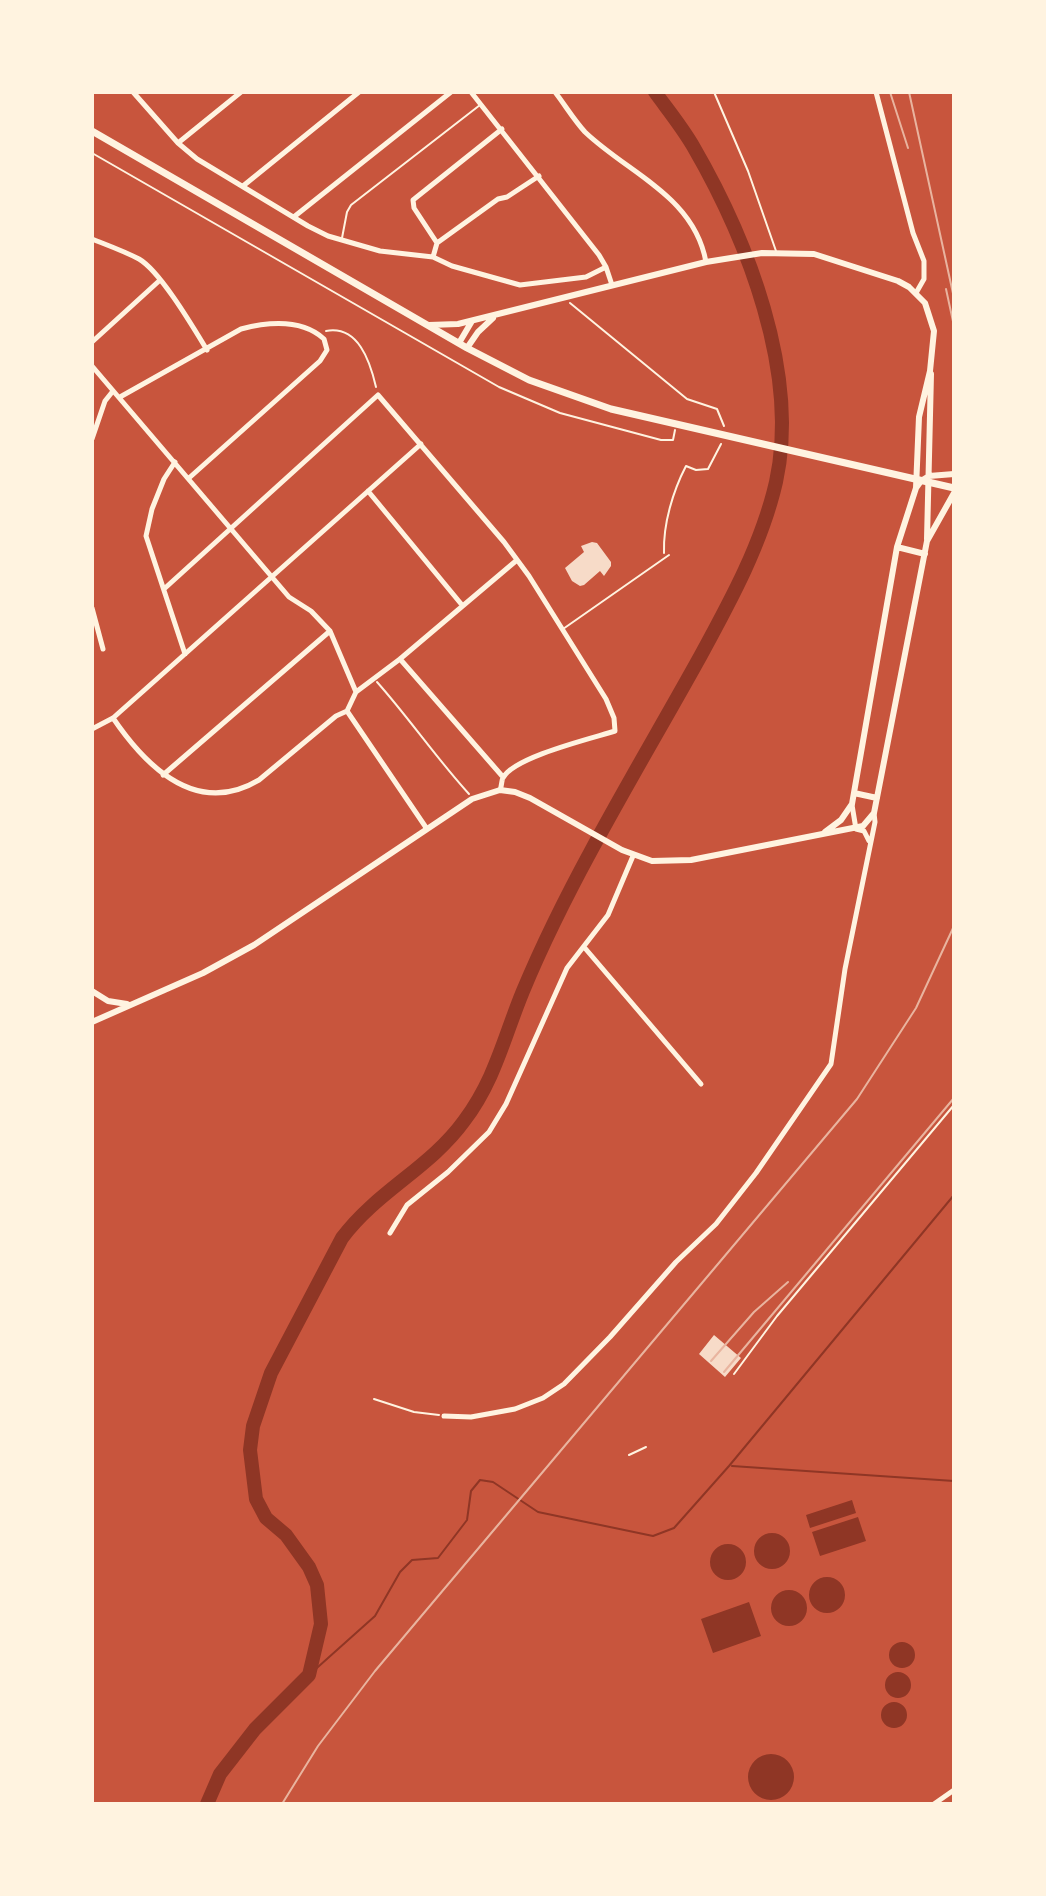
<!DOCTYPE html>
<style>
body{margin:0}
#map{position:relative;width:1046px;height:1896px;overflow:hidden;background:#c8553d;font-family:Signika,sans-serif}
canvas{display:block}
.frame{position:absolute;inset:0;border:94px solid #fff3e0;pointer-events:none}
</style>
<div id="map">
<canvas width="1046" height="1896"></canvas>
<div class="frame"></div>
</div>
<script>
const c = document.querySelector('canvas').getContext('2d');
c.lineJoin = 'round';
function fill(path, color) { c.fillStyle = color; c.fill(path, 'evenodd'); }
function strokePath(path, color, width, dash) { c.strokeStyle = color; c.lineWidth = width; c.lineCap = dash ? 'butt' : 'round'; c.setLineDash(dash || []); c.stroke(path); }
fill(new Path2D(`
 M 852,1500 L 856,1513 L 810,1528 L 806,1515 Z
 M 858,1517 L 866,1541 L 820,1556 L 812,1532 Z
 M754 1551a18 18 0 1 1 36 0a18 18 0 1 1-36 0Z
 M710 1562a18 18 0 1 1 36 0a18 18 0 1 1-36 0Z
 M809 1595a18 18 0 1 1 36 0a18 18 0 1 1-36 0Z
 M771 1608a18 18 0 1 1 36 0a18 18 0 1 1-36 0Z
 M 749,1602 L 761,1636 L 713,1653 L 701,1619 Z
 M889 1655a13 13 0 1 1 26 0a13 13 0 1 1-26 0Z
 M885 1685a13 13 0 1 1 26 0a13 13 0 1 1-26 0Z
 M881 1715a13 13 0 1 1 26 0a13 13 0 1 1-26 0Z
 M748 1777a23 23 0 1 1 46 0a23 23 0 1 1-46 0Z`), '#8f3625');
strokePath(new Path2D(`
 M 732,1466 L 954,1481
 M 309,1675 L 375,1616 L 400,1572 L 412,1560 L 438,1558 L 467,1520 L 471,1491 L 480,1480 L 493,1482 L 538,1512 L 653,1536 L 674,1528 L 729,1466 L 954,1195`), '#8f3625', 2);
strokePath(new Path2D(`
 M 207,1804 L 220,1774 L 255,1729 L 309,1675 L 321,1624 L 317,1585 L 309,1567 L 286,1535 L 266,1518 L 256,1499 L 250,1450 L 253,1426 L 271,1373 L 342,1238 C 377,1191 430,1168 464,1121 C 495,1080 504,1037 523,991 C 543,943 567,895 592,849 C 627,784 665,720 701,655 C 731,600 762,543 776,482 C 800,373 747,239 693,146 C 682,127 668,110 655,92`), '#8f3625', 14);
fill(new Path2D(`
 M 592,542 L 597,543 L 611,562 L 611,566 L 604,576 L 600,571 L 584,585 L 580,586 L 572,581 L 565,568 L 584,552 L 581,546 Z
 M 714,1335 L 741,1358 L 725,1377 L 699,1354 Z`), '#f7dbc8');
strokePath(new Path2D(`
 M 92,153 L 499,387 L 560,413 L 661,440 L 673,440 L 675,430
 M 570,303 L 687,399 L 717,409 L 724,426
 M 326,331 C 358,325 370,361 376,387
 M 664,553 C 663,524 673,491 686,466 L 696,470 L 708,469 L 721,444
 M 377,682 C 409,718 437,759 469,794
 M 374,1399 L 414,1412 L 439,1415`), '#fff3e0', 2);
strokePath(new Path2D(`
 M 714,92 L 748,171 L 776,251
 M 342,238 L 347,212 L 351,205 L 480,105
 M 563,629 L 669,555
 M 734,1374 L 777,1316 L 954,1105
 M 629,1455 L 646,1447`), '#fff3e0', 2);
strokePath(new Path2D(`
 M 133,92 L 178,143 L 197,159 L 308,226 L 328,236 L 380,251 L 433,257 L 452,266 L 520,285 L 586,277 L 606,267
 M 471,92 L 599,255 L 606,267 L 612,285
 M 555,92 C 565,105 574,120 585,132 C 629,174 694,196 706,262
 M 876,92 L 913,233 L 924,261 L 924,279 L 916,293
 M 178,143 L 241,92
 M 243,186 L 359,92
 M 295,216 L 451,92
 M 92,239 C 107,245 124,251 139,259 C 160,271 193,327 207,350
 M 437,243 L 414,208 L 413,200 L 502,129
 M 433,257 L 437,243 L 498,199 L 507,197 L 539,176
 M 92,342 L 159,281
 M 92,366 L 289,597 L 311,611 L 330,631 L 356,692 L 347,711
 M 120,397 L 241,329 C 268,322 302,319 324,339 L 327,350 L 320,361 L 189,478
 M 92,439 L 105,401 L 113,391
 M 175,462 L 164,479 L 152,509 L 146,536 L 185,654
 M 368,491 L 462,605
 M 164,589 L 378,395 L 504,542 L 529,576 L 606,699 L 614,718 L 615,731 C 593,738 513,757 503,778 C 502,778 501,790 500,790
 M 92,608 L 103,649
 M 400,659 L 503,777
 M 356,692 L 400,659 L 517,560
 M 347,711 L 427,829
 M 113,718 C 147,768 197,817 259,780 L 336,716 L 347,711
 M 92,729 L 113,718 L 421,444
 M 163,775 L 330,631
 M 852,805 L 856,829 L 864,831 L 869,841
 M 584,947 L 701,1084
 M 390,1233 L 407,1205 L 448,1172 L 489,1132 L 506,1104 L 567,968 L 608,915 L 633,856
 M 444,1416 L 471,1417 L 515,1409 L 543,1398 L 564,1384 L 610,1337 L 676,1262 L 716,1224 L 756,1173 L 831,1064 L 845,969 L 875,822 L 874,813
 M 934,1804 L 954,1790`), '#fff3e0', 5);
strokePath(new Path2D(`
 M 429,325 L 458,324 L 706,262 L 762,253 L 814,254 L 898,281 L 909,287 L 925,303 L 934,331 L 930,371 L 919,417 L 916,488
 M 459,343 L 472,321
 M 467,348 L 478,332 L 493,318
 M 929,476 L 954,474
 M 927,539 L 931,374
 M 897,547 L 925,554
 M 854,793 L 877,798
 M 825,832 L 841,820 L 852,804 L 897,547 L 916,488 L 921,481 L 929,476
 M 92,991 L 108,1001 L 127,1004
 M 92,1022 L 203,973 L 254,945 L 472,799 L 500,790 L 515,792 L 530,798 L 622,850 L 652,861 L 691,860 L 863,826 L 874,813 L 927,541 L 954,493`), '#fff3e0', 6);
strokePath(new Path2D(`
 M 92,131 L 467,348 L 529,380 L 611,409 L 954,488`), '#fff3e0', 7);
strokePath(new Path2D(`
 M 890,92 L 908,148
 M 909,92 L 954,298
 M 946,289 L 954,326
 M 711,1361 L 754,1312 L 788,1282
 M 724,1372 L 954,1098
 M 282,1804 L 318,1746 L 375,1671 L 857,1099 L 916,1008 L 954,926`), '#e9b49f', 2);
</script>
